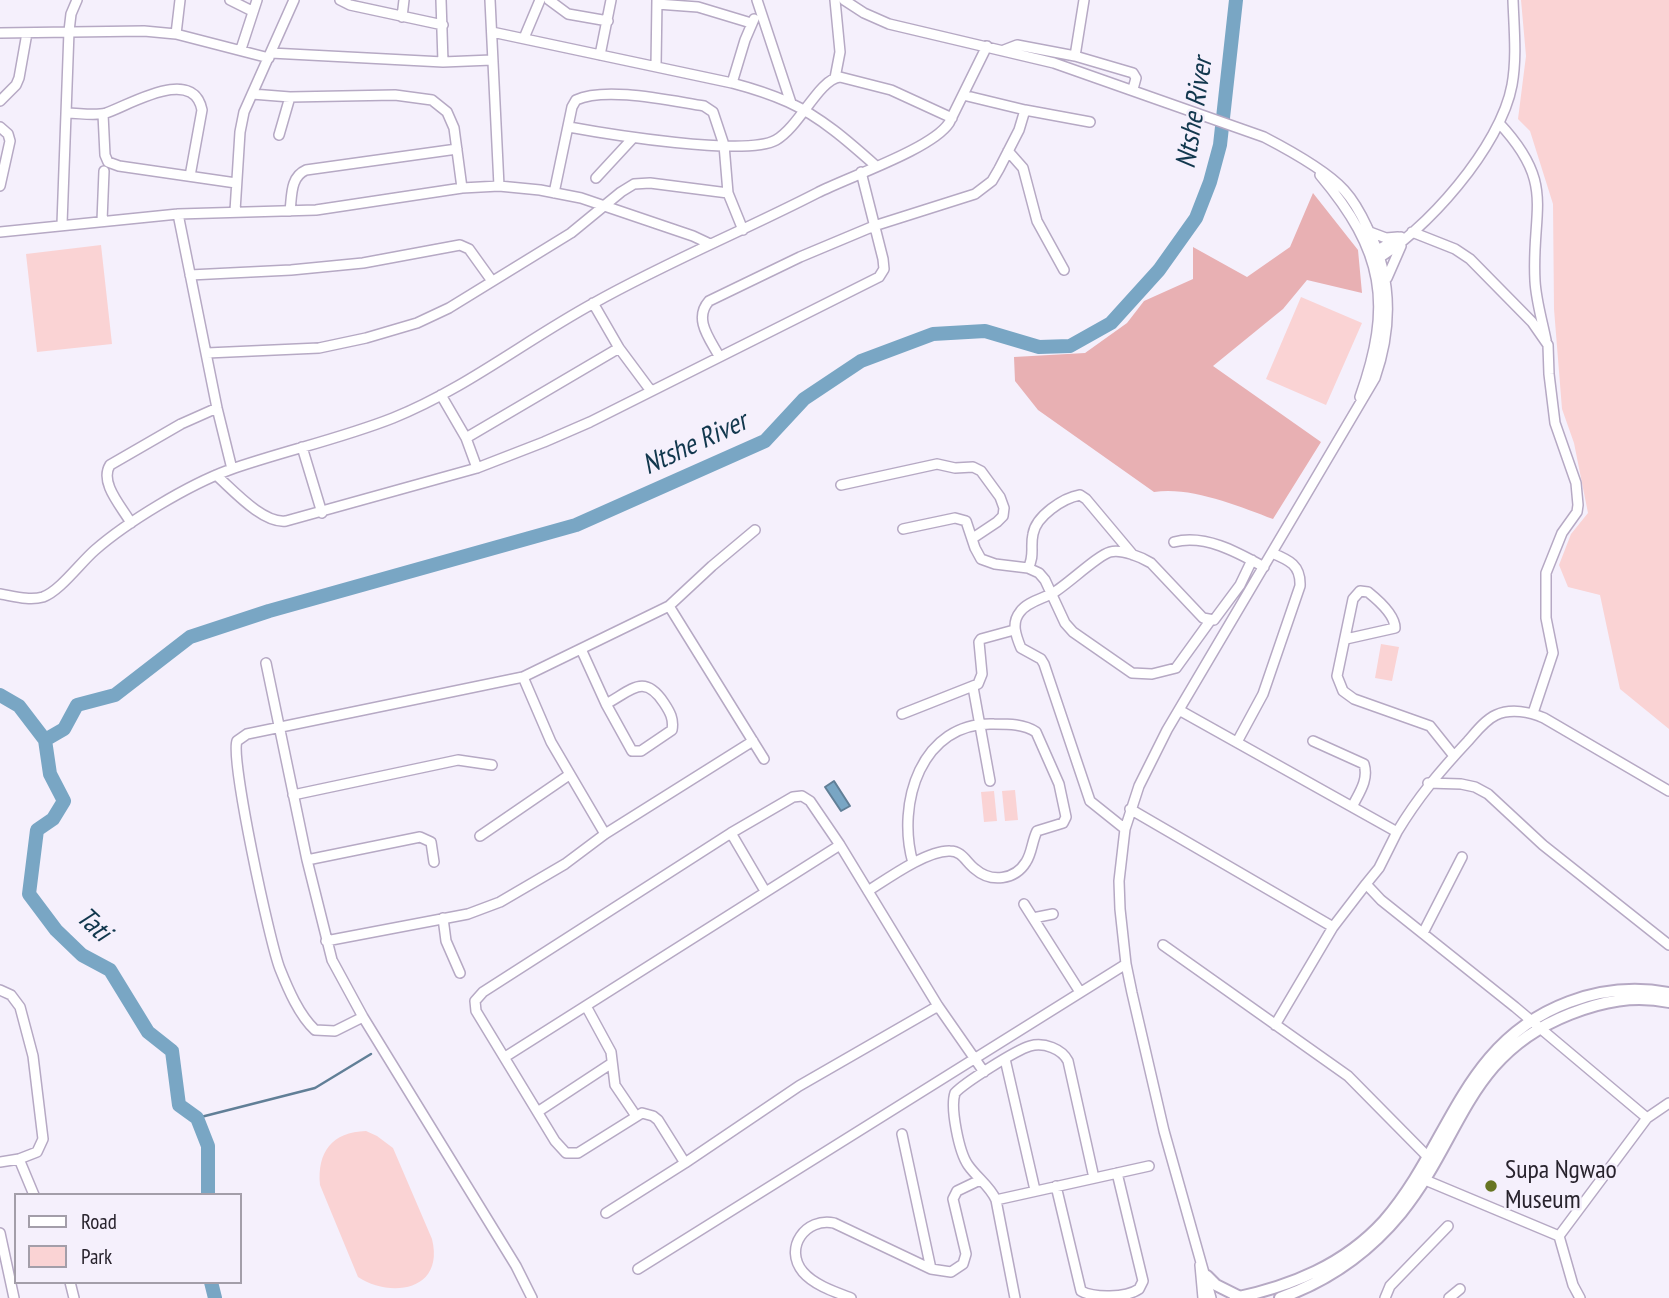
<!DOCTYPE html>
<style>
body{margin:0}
#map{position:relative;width:1669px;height:1298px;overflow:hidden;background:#f5f0fc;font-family:"PT Sans Narrow",sans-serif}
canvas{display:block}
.legend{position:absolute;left:14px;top:1193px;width:228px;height:91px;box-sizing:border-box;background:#f5f0fc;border:2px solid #a39ea9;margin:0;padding:9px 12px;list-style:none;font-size:21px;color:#28232d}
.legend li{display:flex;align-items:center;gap:14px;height:35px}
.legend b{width:35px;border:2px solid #a39ea9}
</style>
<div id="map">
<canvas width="1669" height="1298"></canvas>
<ul class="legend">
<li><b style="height:9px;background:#fff"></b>Road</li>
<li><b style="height:19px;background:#fad3d4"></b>Park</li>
</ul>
</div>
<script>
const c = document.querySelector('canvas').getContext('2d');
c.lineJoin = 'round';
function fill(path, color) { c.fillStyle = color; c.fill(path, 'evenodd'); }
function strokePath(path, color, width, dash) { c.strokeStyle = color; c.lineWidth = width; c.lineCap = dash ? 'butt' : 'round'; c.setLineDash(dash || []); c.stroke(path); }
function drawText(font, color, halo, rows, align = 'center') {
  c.font = font + ' "PT Sans Narrow",sans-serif'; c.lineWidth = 5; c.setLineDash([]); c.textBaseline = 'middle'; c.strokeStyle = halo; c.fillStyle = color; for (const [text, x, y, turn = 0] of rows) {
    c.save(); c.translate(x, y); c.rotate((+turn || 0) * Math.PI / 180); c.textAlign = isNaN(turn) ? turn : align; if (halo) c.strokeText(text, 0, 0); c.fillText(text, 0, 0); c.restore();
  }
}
fill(new Path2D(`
 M 1521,0 L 1669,0 L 1669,729 L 1620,689 L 1600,595 L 1568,587 L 1559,565 L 1571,534 L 1588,513 L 1574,443 L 1562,409 L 1554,309 L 1553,204 L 1530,131 L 1518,119 L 1526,56 Z
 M 101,245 L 112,344 L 37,352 L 26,254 Z
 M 1301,297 L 1362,323 L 1326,405 L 1266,379 Z
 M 1381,644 L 1399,647 L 1392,681 L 1375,678 Z
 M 1015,790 L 1018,820 L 1005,821 L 1002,791 Z
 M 994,791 L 997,821 L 984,822 L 981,792 Z
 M 366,1131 L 377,1136 L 393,1148 L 432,1239 C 445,1292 389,1298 358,1277 L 320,1185 C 317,1152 332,1132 366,1131 Z`), '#fad3d4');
fill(new Path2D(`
 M 1313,193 L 1358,250 L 1362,293 L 1307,280 L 1283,309 L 1213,366 L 1321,442 L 1273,519 C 1239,506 1190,486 1154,492 L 1038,410 L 1015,381 L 1014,357 L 1085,353 L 1127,323 L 1144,301 L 1193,279 L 1193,247 L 1247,277 L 1290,247 Z`), '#e8b0b3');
const water = new Path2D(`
 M 834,781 L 850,806 L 841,811 L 825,787 Z`);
fill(water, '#79a6c4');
strokePath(water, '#617f97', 2);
strokePath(new Path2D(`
 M 197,1118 L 315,1088 L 371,1054`), '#617f97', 2.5);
strokePath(new Path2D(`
 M 0,695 L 19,706 L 45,740 L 50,774 L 64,801 L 53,819 L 37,830 L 29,894 L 56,930 L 82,955 L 110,970 L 148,1032 L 172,1051 L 179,1105 L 197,1118 L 208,1146 L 208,1195
 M 45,740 L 64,729 L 77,705 L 115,695 L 190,637 L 269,611 L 576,525 L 765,441 L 804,399 L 861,361 L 933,334 L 985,331 L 1039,347 L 1070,346 L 1111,323 L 1159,270 L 1196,218 L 1210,182 L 1220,145 L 1236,0
 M 211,1282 L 215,1298`), '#79a6c4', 14);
const minor = new Path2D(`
 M 230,0 L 252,11
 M 340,0 L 350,5 L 443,25
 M 441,0 L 443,62
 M 490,0 L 499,186
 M 549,0 L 568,14 L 608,21
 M 757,0 L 791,103
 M 844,0 L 864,13 L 889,24 L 1054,63 L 1264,137 C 1289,150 1326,170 1344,190 C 1354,201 1361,214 1367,227 C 1392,275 1393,326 1375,378 L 1167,730 L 1139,786 L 1125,829 L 1119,881 L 1120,909 L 1126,964 L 1132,993 L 1164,1131 L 1211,1298
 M 1084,0 L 1075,56 L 1133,73 L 1136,78 L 1133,89
 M 657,4 L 698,7 L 751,23
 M 402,17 L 404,0
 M 492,32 L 732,83 C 751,88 770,94 788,102 C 821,117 849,142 876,166
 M 0,33 L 144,31 L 176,34 L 269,58
 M 176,34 L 180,0
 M 524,38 L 540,0
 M 241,49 L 257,0
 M 1004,50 L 1017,45 L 1075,56
 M 271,53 L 443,62 L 492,60
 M 600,55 L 611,0
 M 656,66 L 657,0
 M 835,78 L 840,52 L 835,0
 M 732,83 L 745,40 L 754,19
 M 252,94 L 290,97 L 395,95 L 432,100 L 447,112 L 454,128 L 462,188
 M 963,95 L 1025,110 L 1090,122
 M 0,101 L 16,85 L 19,78 L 27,33
 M 67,113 C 79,113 95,116 106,113 C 128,106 193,65 202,110 L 190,176
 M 103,114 L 105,155 L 108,162 L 119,166 L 236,183
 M 1499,123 C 1557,185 1531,209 1535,281 C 1536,300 1542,320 1546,340
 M 0,127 L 8,134 L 10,141 L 0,186
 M 569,127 C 607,134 746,157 776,140 C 800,126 819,79 840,77 L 891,90 L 952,118
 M 279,135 L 290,97
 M 1008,151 L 1023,168 L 1037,221 L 1064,270
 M 1320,175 C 1384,251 1393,304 1360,397
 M 596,178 L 633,138
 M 554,193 L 572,107 L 576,100 C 606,86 671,101 704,106 L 713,112 L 724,145 L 728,193 L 743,230
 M 235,211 L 240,132 L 244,112 L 294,0
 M 290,211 C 292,196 290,177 306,170 L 457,149
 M 178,214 L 217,408 L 232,469
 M 102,221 L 104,171
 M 62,224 L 69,31 L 71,14 L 77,0
 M 0,232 L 178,214 L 316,210 L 462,188 L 499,186 L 540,190 L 581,198 L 693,236 L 710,244
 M 1370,232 L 1386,238 L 1398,237
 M 1412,232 L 1455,249 L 1470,259 L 1532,322 L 1548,345 L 1549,374 L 1555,423 L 1576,483 L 1578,505 L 1577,512 L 1562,533 L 1546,573 L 1546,618 L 1553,653 L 1533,713
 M 1374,252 L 1401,237
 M 1372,262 C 1425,233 1501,146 1512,85 C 1517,57 1514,29 1513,0
 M 190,275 L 291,270 L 363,263 L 460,245 L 469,249 L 492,281
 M 1387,278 L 1401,246
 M 593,303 L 619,348 L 651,391
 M 207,353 L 319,348 L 366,338 L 417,323 L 449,308 L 571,233 L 621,192 L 634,184 L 650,183 L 728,193
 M 719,356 C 710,339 693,319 709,301 L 800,257 L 874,226 L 975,194 L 992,181 L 999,169 L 1019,130 L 1025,110
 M 441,395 L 466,438 L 477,468
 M 466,438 L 619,348
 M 302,447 L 322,513
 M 216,475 C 233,490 263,524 286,521 L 477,468 L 544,442 L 590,422 L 879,277 L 884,269 L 883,259 L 861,172
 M 841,485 L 937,464 L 955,468 L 973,467 L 981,471 L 1000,497 L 1004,508 L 1003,516 L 997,522 L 973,538
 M 131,523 C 122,507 99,483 110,465 L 181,424 L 217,408
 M 903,529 L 955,518 L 966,521 L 975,548 L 981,559 L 995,564 L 1028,568 L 1039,573 L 1045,580 L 1065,623 L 1073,632 L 1132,673 L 1152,674 L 1176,668 L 1210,621
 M 1174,542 C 1205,534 1237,552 1264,567
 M 1028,568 C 1035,556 1030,547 1033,534 C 1036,516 1063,498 1080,495 L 1086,499 L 1133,555
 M 0,594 C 13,596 29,601 43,597 C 60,591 80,563 95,550 C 127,522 188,485 229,470 C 283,451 340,439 393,418 C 465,389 526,340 594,303 C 667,262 743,231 817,193 C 848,177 932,149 949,123 L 987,46
 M 669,606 L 764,759
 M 1346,639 L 1395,628 C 1395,615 1378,600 1368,592 L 1360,591 L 1353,599 L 1337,676 L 1343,691 L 1354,699 L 1430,726 L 1454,756
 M 581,649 L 606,704 L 632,751 L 641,751 L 672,730 C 674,719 670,712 664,703 C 644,673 632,690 606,704
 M 266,663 L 307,860 L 332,960 L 363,1017 L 516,1266 L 532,1298
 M 523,677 L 551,742 L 605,834
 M 973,687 L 990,781
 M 1179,710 L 1397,832 L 1379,868 L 1366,884 L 1381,900 L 1515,1007 L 1647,1118
 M 902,714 L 978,684 L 982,674 L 979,642 L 981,639 L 1014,630
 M 1313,741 L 1364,764 C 1369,780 1359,793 1352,807
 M 1237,742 L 1263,694 L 1300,586 C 1301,565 1289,560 1272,553
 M 1428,783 L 1461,784 L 1475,787 L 1488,794 L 1543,845 L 1669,945
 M 293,795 L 458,760 L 492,765
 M 1130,809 L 1333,927
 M 1125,829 L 1090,801 L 1044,664 L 1041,659 L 1021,648 C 1016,636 1011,623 1020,612 C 1027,602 1042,599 1053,593 C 1067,585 1098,555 1110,552 C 1122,549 1141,557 1151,563 L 1203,618 L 1214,620 L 1240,585 L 1252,560
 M 1397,832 C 1418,797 1440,771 1468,741 C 1476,732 1485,720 1496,715 C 1511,708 1530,712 1544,718 L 1669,791
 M 731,833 L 765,891
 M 480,836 L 569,775
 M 307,860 L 420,837 L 431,842 L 434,862
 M 868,891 C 887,879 927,850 950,851 C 962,851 966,862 975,869 C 991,883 1015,880 1026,862 C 1032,853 1032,841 1037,831 L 1063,823 L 1066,817 L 1059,784 L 1036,732 C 1024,724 1009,724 994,724 C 921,721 896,804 913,863
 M 1024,904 L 1080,992
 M 443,918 L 446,941 L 460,973
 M 1033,918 L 1053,914
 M 1423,933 L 1462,857
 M 326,941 L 468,914 L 500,902 L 565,864 L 605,834 L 753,741
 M 1163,945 L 1348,1076 L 1427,1156
 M 0,990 L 11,995 L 20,1007 L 33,1056 L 43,1139 L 37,1152 L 19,1159 L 0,1162
 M 586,1006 L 611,1052 L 615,1085 L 636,1116
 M 363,1017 L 335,1031 L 315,1030 C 299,1015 288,989 280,969 C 270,944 230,759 237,741 L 247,734 L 523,677 L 669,606 L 712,566 L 755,530
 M 1275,1025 L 1333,927 L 1366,884
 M 505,1057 L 840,845
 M 1005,1059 L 1035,1190
 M 539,1111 L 612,1063
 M 902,1134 L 931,1269
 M 19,1159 L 34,1195
 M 685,1163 L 658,1120 L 653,1116 L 642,1113 L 578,1153 L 566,1153 L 555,1141 L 476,1011 L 475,1001 L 483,992 L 731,833 L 793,797 L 802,796 L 810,801 L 840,845 L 938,1006 L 984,1072
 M 1418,1177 L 1559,1236
 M 1056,1186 L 1081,1291 C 1094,1298 1126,1298 1139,1289 L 1143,1281 L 1117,1173
 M 996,1200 L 1149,1166
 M 606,1213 L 685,1163 L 799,1086 L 938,1006
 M 0,1233 L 14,1298
 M 1200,1265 L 1203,1298
 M 638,1269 L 1126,964
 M 70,1282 L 74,1298
 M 851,1298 C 835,1292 814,1285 803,1272 C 783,1248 806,1217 834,1223 L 931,1269 L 951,1272 L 963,1264 L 966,1254 L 953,1199 L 957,1191 L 980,1180
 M 1015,1298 L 996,1200 C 990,1186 977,1178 968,1165 C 959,1152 950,1108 955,1093 C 964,1083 1016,1050 1030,1046 C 1044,1042 1062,1049 1068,1061 L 1094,1178
 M 1385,1298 L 1390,1286 L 1448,1226
 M 1449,1298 L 1460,1289
 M 1580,1298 L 1573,1285 L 1559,1236 L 1647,1118 L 1669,1103`);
const major = new Path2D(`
 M 1207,1276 L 1216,1285 L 1240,1297
 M 1235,1298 C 1291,1286 1344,1265 1384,1221 C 1451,1144 1462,1042 1569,1002 C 1601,990 1636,987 1669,993
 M 1280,1298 C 1328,1281 1369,1252 1401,1213 C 1463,1136 1466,1055 1570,1014 C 1603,1001 1634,995 1669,1002`);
strokePath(minor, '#b6a9c4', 12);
strokePath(major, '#b6a9c4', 14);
strokePath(minor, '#fff', 9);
strokePath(major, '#fff', 10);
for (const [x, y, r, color] of [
 [1491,1186,7,"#677522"]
]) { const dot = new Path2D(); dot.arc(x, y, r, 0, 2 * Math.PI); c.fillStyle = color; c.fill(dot); strokePath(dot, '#f5f0fc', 2.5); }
drawText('26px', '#28232d', '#f5f0fc', [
 ["Supa Ngwao",1505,1171],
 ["Museum",1505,1201]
], 'left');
drawText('italic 28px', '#11374d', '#f5f0fc', [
 ["Ntshe River",1195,113,-81],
 ["Ntshe River",695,444,-25],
 ["Tati",93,925,43]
]);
</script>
